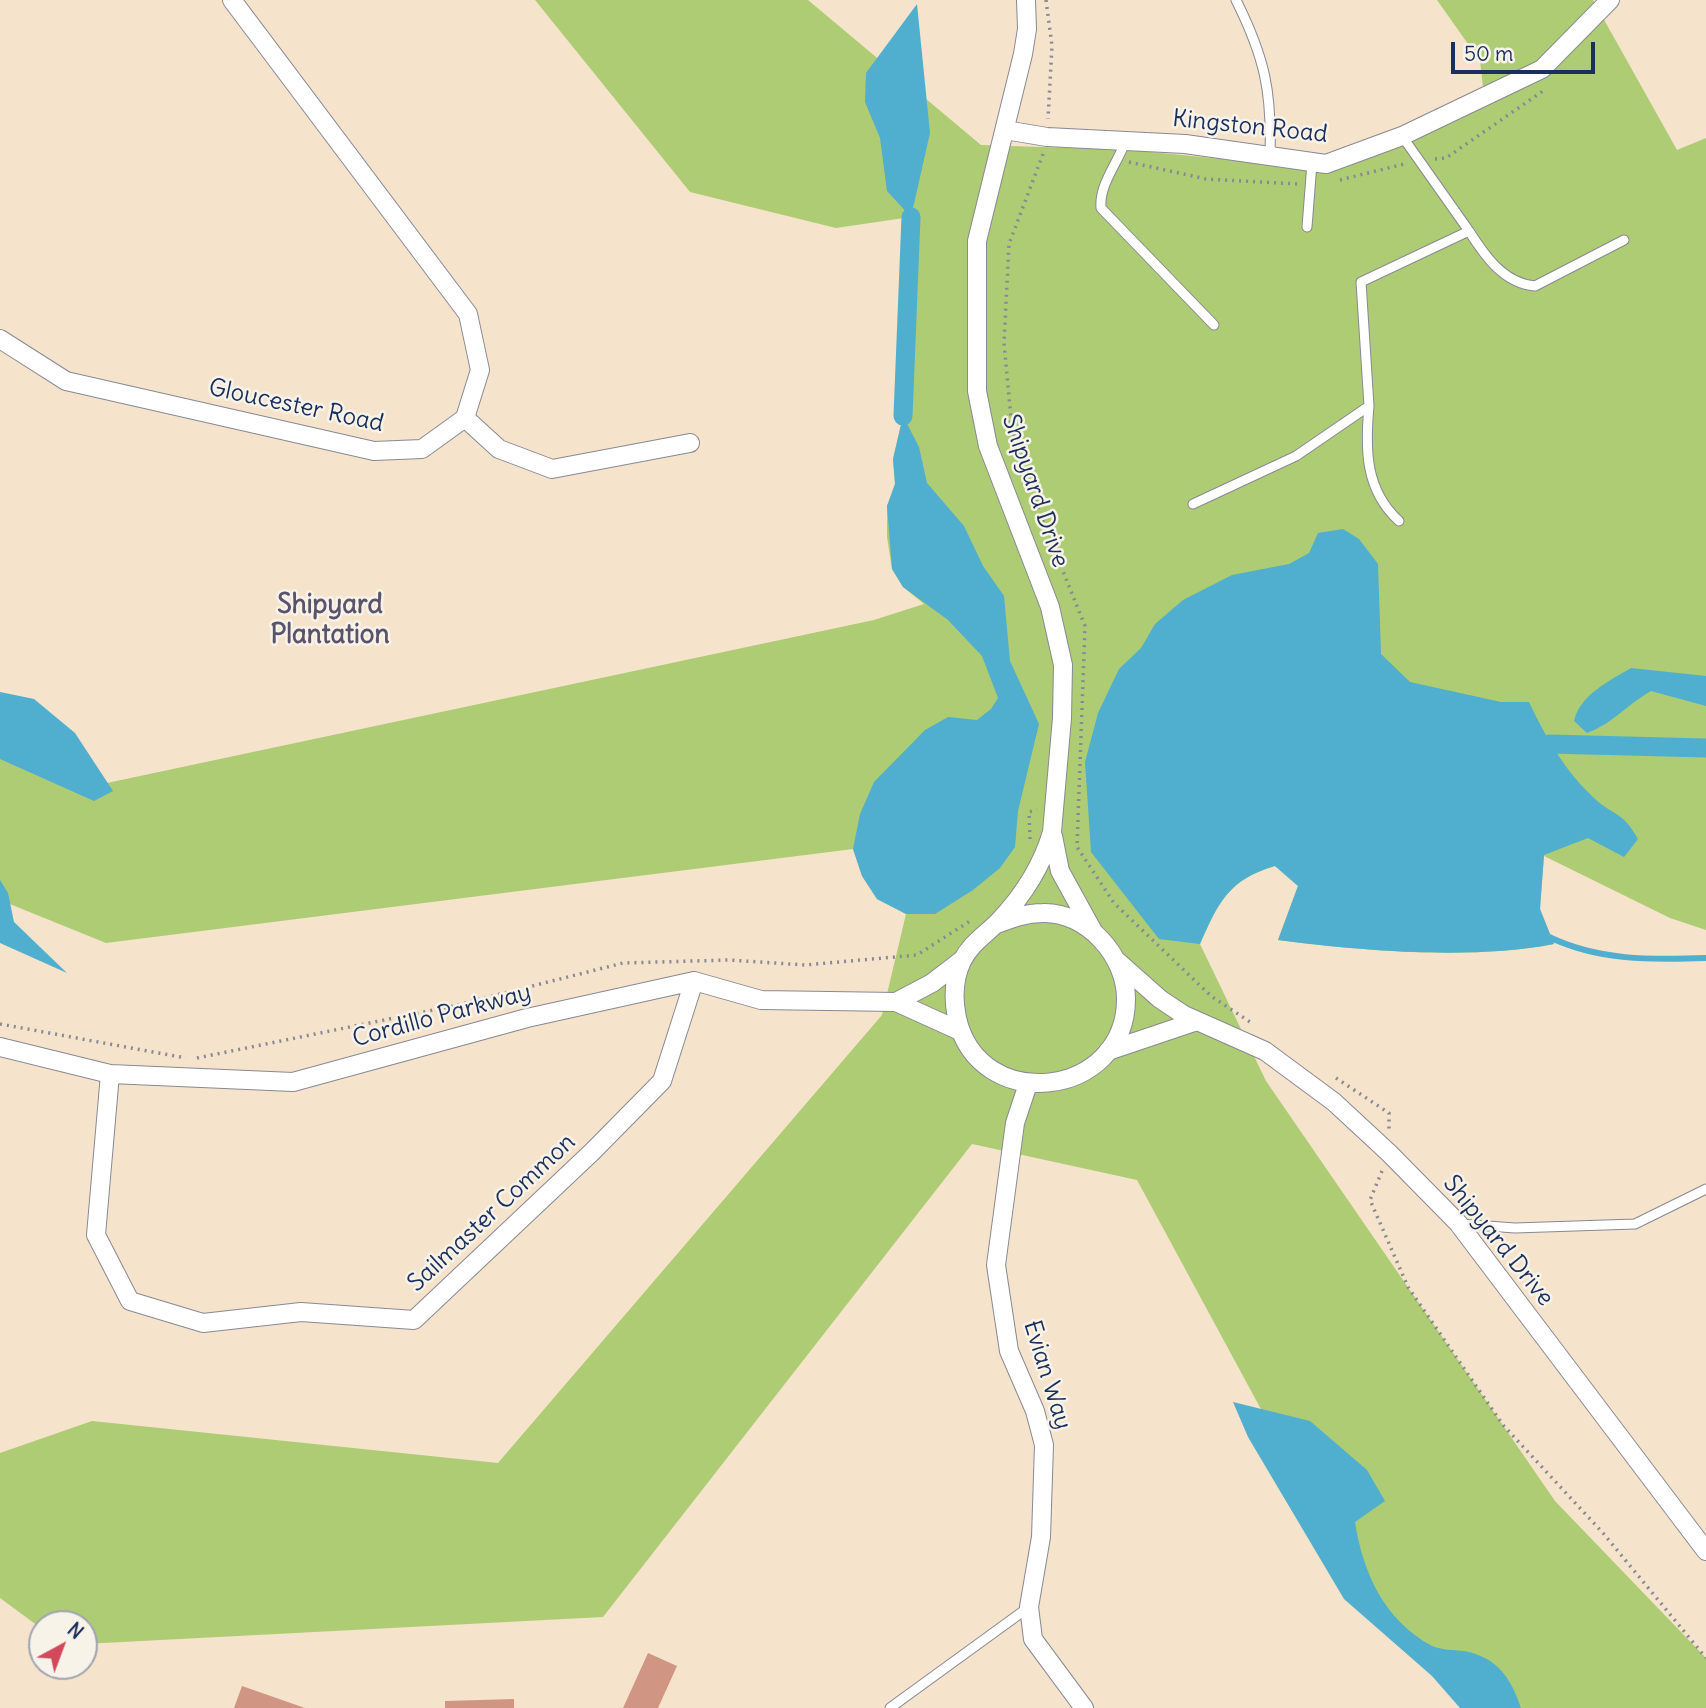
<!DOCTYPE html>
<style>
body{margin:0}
#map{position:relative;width:1706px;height:1708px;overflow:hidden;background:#f5e3cc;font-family:Delius,sans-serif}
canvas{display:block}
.north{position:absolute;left:28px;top:1610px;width:70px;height:70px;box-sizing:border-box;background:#f7f3e8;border:2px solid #9fa5b1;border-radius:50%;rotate:41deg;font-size:19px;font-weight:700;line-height:28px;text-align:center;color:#1b2f5e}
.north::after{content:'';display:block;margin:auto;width:24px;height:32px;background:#d1495b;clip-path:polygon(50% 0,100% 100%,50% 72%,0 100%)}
.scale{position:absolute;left:1451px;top:42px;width:144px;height:32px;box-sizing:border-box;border:4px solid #1b2f5e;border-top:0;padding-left:9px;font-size:21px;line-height:24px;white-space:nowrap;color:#1b2f5e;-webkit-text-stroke:5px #f7f3e8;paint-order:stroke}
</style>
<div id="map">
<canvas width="1706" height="1708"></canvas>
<div class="north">N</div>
<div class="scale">50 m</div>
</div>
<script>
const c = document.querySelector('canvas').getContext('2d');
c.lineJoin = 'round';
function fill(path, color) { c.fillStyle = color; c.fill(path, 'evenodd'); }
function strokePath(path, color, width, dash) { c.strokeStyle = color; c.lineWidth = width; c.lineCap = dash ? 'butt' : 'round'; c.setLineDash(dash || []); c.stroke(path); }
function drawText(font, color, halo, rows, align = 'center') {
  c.font = font + ' Delius,sans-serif'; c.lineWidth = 5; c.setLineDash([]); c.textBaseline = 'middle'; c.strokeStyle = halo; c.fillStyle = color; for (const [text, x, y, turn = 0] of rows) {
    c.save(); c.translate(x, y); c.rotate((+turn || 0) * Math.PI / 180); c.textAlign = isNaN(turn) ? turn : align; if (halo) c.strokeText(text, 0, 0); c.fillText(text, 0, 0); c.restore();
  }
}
fill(new Path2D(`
 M 535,0 L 808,0 L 981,145 L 1131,150 L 1324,169 L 1485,104 L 1480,61 L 1437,0 L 1593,0 L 1677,150 L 1706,138 L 1706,930 L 1670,918 L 1544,856 L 1540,909 L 1554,944 C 1472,960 1362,951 1278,940 L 1298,886 L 1275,866 C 1228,880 1219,902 1200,944 L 1266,1081 L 1555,1501 L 1706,1658 L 1706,1708 L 1482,1708 L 1375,1620 L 1137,1180 L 972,1144 L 603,1617 L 84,1644 L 84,1624 L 42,1624 L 42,1629 L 0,1598 L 0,1453 L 92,1421 L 498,1463 L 882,1015 L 906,914 L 877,899 L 862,876 L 853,849 L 106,943 L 0,900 L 0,731 L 107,783 L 874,620 L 924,604 L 903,587 L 892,569 L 887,537 L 887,506 L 895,484 L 893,459 L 903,416 L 911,217 L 836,228 L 690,192 Z`), '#aecc73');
fill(new Path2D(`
 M 917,4 L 930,133 L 911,217 L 887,191 L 880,138 L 865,102 L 866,73 Z
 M 903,416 L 919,447 L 927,483 L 964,526 L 983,566 L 1004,596 L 1010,661 L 1039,724 L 1018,811 L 1015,847 L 1000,868 L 973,890 L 935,914 L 906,914 L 877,899 L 862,876 L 853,849 L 860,814 L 874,782 L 925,730 L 948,717 L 977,720 L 991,709 L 998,698 L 982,656 L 948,620 L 903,587 L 892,569 L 887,506 L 895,484 L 893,459 Z
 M 1343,529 L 1359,539 L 1378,564 L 1381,654 L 1410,682 L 1501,702 L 1529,702 C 1546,738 1565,771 1594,798 C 1614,817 1622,810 1638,839 L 1624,857 L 1588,838 L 1544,855 L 1540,909 L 1554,944 C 1473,960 1361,951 1278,940 L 1298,886 L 1275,866 C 1229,879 1218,903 1200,944 L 1159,939 L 1091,852 L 1085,762 L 1098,713 L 1119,669 L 1141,648 L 1155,624 L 1183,600 L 1232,575 L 1289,564 L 1309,553 L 1318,533 Z
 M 1631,668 L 1706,676 L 1706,706 L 1651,691 C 1625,706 1615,722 1587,733 L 1574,721 C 1580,695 1609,681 1631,668 Z
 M 0,692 L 34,699 L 75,733 L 113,791 L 94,801 L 0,759 Z
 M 0,880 L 8,893 L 14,922 L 67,973 L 0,943 Z
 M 1233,1402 L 1310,1421 L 1367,1470 L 1385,1501 L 1355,1522 C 1363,1573 1384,1620 1432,1646 C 1441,1650 1454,1650 1464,1651 C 1497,1657 1511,1678 1521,1708 L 1460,1708 L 1432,1676 L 1344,1599 L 1248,1437 Z`), '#50aecf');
strokePath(new Path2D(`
 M 1547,936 C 1598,961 1651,960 1706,958`), '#50aecf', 6);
strokePath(new Path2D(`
 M 903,416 L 911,217
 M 1549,744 L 1706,748`), '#50aecf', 19);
fill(new Path2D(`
 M 648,1653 L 677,1666 L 658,1708 L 623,1708 Z
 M 242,1686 L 305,1708 L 234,1708 Z
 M 514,1699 L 514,1708 L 445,1708 L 445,1701 Z`), '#d19583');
const service = new Path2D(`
 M 1236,0 C 1265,58 1272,92 1270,156
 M 1126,140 C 1118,163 1099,184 1101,208 L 1214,325
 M 1307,227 L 1312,163
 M 1469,231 C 1485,256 1503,283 1535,286 L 1624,240
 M 1369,406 C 1365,449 1365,490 1399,521
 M 1193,504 L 1296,456 L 1369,406 L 1361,282 L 1469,231 L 1402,136
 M 1460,1224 L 1515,1228 L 1635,1224 L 1706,1189
 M 890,1708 L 1029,1607`);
const minor = new Path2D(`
 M 1005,130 L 1047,137 L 1185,144 L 1326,164 L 1402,136 L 1542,69 L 1610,0
 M 0,339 L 66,381 L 374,451 L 422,449 L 465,418 L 480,370 L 468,314 L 232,0
 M 465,418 L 499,449 L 552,469 L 690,443
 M 1053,836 L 1060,871 L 1093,931
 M 997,924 C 1012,918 1026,913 1043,913 C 1087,912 1126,956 1126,999 C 1126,1098 979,1116 957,1018 C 953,999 954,978 962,961 C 971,943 985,935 998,922 C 1022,897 1042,866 1052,832 L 1062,718 L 1063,665 L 1050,607 L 988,446 L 977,391 L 977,241 L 1023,54 L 1027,29 L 1026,0
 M 1116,960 L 1160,999 L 1184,1015 L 1265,1051 L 1334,1102 L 1389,1153 L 1458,1223 L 1706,1551
 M 896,1002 L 932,983 L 962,960
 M 0,1047 L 110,1074 L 293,1082 L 527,1018 L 694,981 L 761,1000 L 896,1002 L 960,1031
 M 1108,1051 L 1197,1021
 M 110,1074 L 96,1235 L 130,1301 L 203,1323 L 301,1312 L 414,1320 L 592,1152 L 662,1081 L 694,981
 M 1028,1084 L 1015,1123 L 996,1265 L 1009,1351 L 1035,1411 L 1044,1445 L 1041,1537 L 1029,1607 L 1033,1639 L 1084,1708`);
strokePath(service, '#888995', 11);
strokePath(minor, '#888995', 20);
strokePath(new Path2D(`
 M 1046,0 L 1052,46 L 1048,119
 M 1043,154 L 1009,244 L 1004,343 L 1012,429 L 1042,519 L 1085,626 L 1077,847 L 1114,903 L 1211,996 L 1253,1024
 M 1435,159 L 1446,158 L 1543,91
 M 1129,162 L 1206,179 L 1298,184
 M 1340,180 L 1404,164
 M 1030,839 L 1029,812 L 1037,810
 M 0,1024 L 186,1058
 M 197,1058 L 453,1006 L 623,963 L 729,960 L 805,965 L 917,955 L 970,921
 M 1336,1078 L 1389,1113 L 1389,1129
 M 1382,1171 L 1370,1200 L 1408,1287 L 1503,1425 L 1603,1533 L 1706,1658`), '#888995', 3.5, [2, 5]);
strokePath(service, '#fff', 9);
strokePath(minor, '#fff', 18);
drawText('24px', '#1b2f5e', '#f7f3e8', [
 ["Kingston Road",1250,127,6],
 ["Gloucester Road",296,406,12],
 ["Shipyard Drive",1035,491,71],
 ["Cordillo Parkway",442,1016,-15],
 ["Sailmaster Common",492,1213,-43],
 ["Shipyard Drive",1498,1241,51],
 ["Evian Way",1047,1375,73]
]);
drawText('bold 26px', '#5b536b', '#f7f3e8', [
 ["Shipyard",330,606],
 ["Plantation",330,636]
]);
</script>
